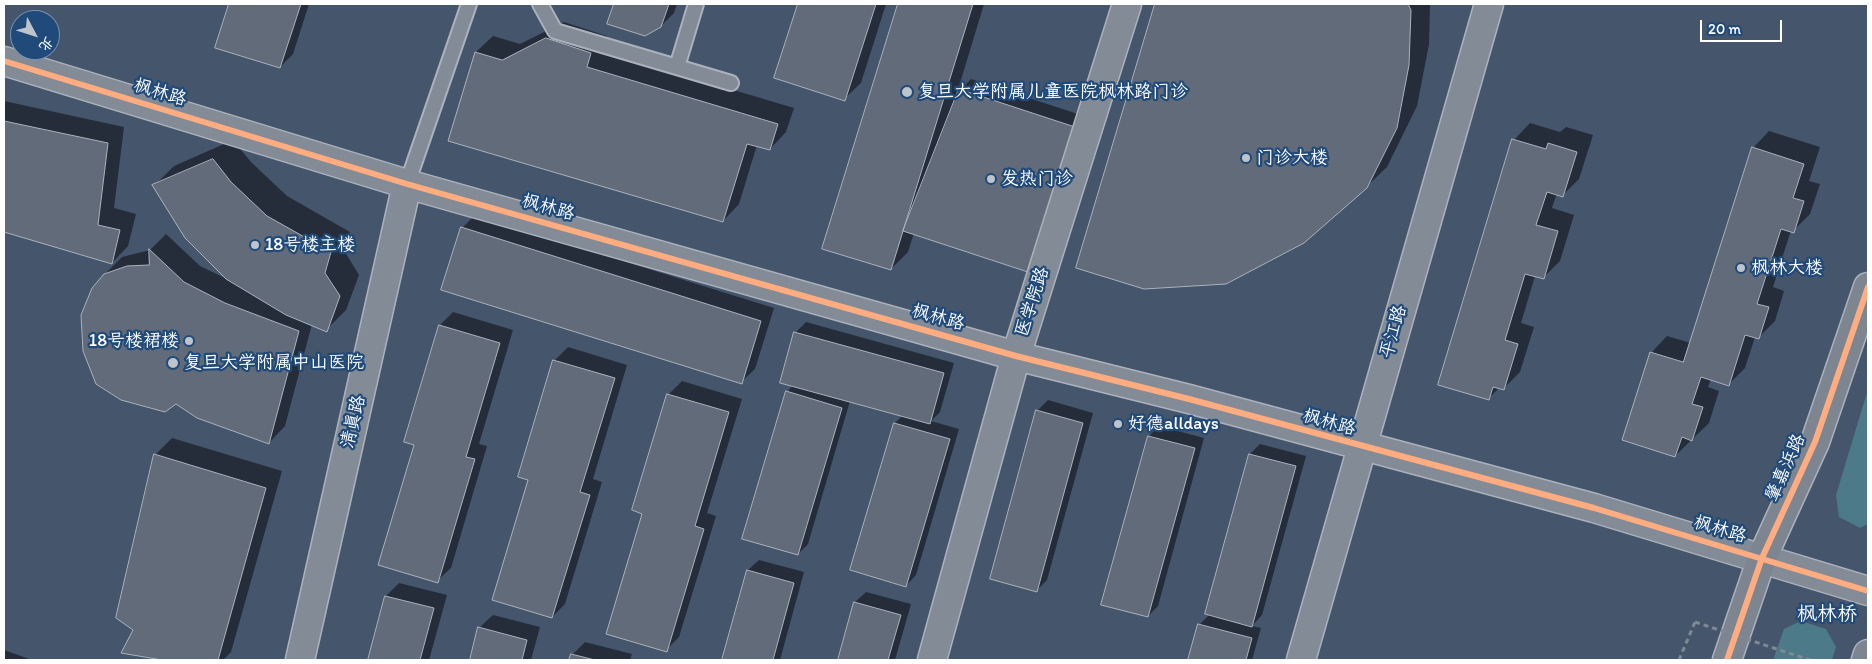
<!DOCTYPE html>
<meta charset="utf-8">
<style>
body{margin:0}
#map{position:relative;width:1872px;height:664px;overflow:hidden;background:#44556c;font-family:Itim,"LXGW WenKai TC",sans-serif}
canvas{display:block}
.frame{position:absolute;inset:0;border:5px solid #fff;pointer-events:none}
.north{position:absolute;left:10px;top:10px;width:50px;height:50px;box-sizing:border-box;background:#1f4a7a;border:1px solid #7992af;border-radius:50%;rotate:130deg;font-size:14px;font-weight:700;line-height:20px;text-align:center;color:#fff}
.north::after{content:'';display:block;margin:auto;width:18px;height:22px;background:#bec4cc;clip-path:polygon(50% 0,100% 100%,50% 72%,0 100%)}
.scale{position:absolute;left:1700px;top:20px;width:82px;height:22px;box-sizing:border-box;border:2px solid #fff;border-top:0;padding-left:6px;font-size:15px;line-height:18px;white-space:nowrap;color:#fff;-webkit-text-stroke:4px #1f4a7a;paint-order:stroke}
</style>
<div id="map">
<canvas width="1872" height="664"></canvas>
<div class="frame"></div>
<div class="north">北</div>
<div class="scale">20 m</div>
</div>
<script>
const c = document.querySelector('canvas').getContext('2d');
c.lineJoin = 'round';
function fill(path, color) { c.fillStyle = color; c.fill(path, 'evenodd'); }
function strokePath(path, color, width, dash) { c.strokeStyle = color; c.lineWidth = width; c.lineCap = dash ? 'butt' : 'round'; c.setLineDash(dash || []); c.stroke(path); }
function drawText(font, color, halo, rows, align = 'center') {
  c.font = font + ' Itim,"LXGW WenKai TC",sans-serif'; c.lineWidth = 4.5; c.setLineDash([]); c.textBaseline = 'middle'; c.strokeStyle = halo; c.fillStyle = color; for (const [text, x, y, turn = 0] of rows) {
    c.save(); c.translate(x, y); c.rotate((+turn || 0) * Math.PI / 180); c.textAlign = isNaN(turn) ? turn : align; if (halo) c.strokeText(text, 0, 0); c.fillText(text, 0, 0); c.restore();
  }
}
fill(new Path2D(`
 M 1868,389 L 1868,524 L 1860,528 L 1839,517 L 1836,495 Z
 M 1801,621 L 1826,629 L 1836,647 L 1832,660 L 1773,660 L 1784,629 Z`), '#4c7a88');
fill(new Path2D(`
 M 230,4 L 309,4 L 293,54 L 280,67 L 217,47 Z
 M 615,4 L 677,4 L 674,13 L 661,26 L 609,24 Z
 M 799,4 L 886,4 L 861,83 L 844,99 L 776,78 Z
 M 899,4 L 984,4 L 957,93 L 971,79 L 1084,116 L 1041,261 L 914,233 L 908,252 L 891,269 L 824,249 Z
 M 1157,4 L 1430,4 L 1429,44 L 1417,106 L 1387,167 L 1366,187 L 1077,268 Z
 M 564,22 L 607,36 L 603,51 L 794,108 L 786,132 L 770,149 L 757,145 L 739,204 L 723,221 L 450,140 L 476,52 L 493,36 L 520,44 Z
 M 4,101 L 124,127 L 114,208 L 136,214 L 128,246 L 112,263 L 4,230 Z
 M 1530,123 L 1560,132 L 1566,127 L 1593,135 L 1579,179 L 1563,195 L 1557,193 L 1552,208 L 1574,215 L 1560,261 L 1543,278 L 1535,276 L 1521,323 L 1534,327 L 1520,372 L 1503,389 L 1500,387 L 1488,399 L 1514,140 Z
 M 1769,131 L 1820,147 L 1809,181 L 1820,184 L 1810,214 L 1793,231 L 1791,230 L 1773,287 L 1784,291 L 1775,321 L 1758,338 L 1755,337 L 1745,368 L 1728,385 L 1711,379 L 1708,387 L 1719,391 L 1709,423 L 1675,456 L 1651,353 L 1667,336 L 1691,343 L 1753,148 Z
 M 233,140 L 251,162 L 287,196 L 350,232 L 345,252 L 359,275 L 346,310 L 326,330 L 312,324 L 285,426 L 269,443 L 176,402 L 105,274 L 122,257 L 150,250 L 166,234 L 200,266 L 227,279 L 154,186 L 174,166 Z
 M 475,215 L 774,308 L 755,369 L 741,382 L 462,228 Z
 M 453,312 L 513,330 L 479,444 L 487,446 L 451,568 L 437,581 L 440,325 Z
 M 806,322 L 954,363 L 940,412 L 931,421 L 959,429 L 916,575 L 906,586 L 895,423 L 903,415 L 850,401 L 808,544 L 798,554 L 787,392 L 793,385 L 795,333 Z
 M 568,347 L 627,365 L 593,479 L 602,482 L 565,604 L 552,617 L 530,479 L 554,361 Z
 M 682,381 L 742,399 L 707,513 L 716,516 L 679,637 L 666,650 L 644,513 L 634,510 L 669,394 Z
 M 1048,400 L 1093,413 L 1047,580 L 1036,591 L 1037,411 Z
 M 1159,426 L 1204,438 L 1158,606 L 1148,616 L 1103,604 L 1149,436 Z
 M 172,438 L 282,471 L 231,652 L 223,660 L 169,660 L 123,652 L 134,630 L 155,455 Z
 M 1260,444 L 1306,456 L 1262,615 L 1252,626 L 1261,628 L 1252,660 L 1189,660 L 1199,625 L 1210,614 L 1250,454 Z
 M 759,560 L 804,572 L 780,660 L 723,660 L 748,570 Z
 M 399,583 L 447,595 L 429,660 L 369,660 L 386,596 Z
 M 866,592 L 911,604 L 895,660 L 839,660 L 855,602 Z
 M 493,615 L 540,627 L 531,660 L 471,660 L 479,628 Z
 M 585,642 L 632,654 L 630,660 L 570,660 L 572,655 Z
 M 4,650 L 32,660 L 4,660 Z`), '#0007');
const building = new Path2D(`
 M 229,4 L 301,4 L 280,68 L 215,48 Z
 M 614,4 L 669,4 L 661,27 L 645,36 L 607,24 Z
 M 798,4 L 876,4 L 845,101 L 774,78 Z
 M 898,4 L 973,4 L 891,270 L 822,249 Z
 M 1155,4 L 1408,4 L 1411,10 L 1409,65 L 1397,128 L 1367,188 L 1304,243 L 1226,284 L 1144,289 L 1076,268 Z
 M 546,38 L 591,53 L 587,67 L 778,124 L 770,150 L 747,144 L 723,222 L 448,141 L 475,52 L 502,60 Z
 M 959,89 L 1075,127 L 1031,273 L 903,231 Z
 M 4,121 L 108,143 L 98,225 L 120,230 L 112,264 L 4,232 Z
 M 1512,139 L 1546,149 L 1548,143 L 1577,152 L 1563,197 L 1547,192 L 1536,225 L 1558,231 L 1544,279 L 1525,274 L 1505,340 L 1518,344 L 1504,390 L 1493,387 L 1489,400 L 1438,385 Z
 M 1752,147 L 1804,164 L 1793,198 L 1804,201 L 1794,233 L 1781,229 L 1757,304 L 1769,307 L 1759,339 L 1745,335 L 1729,386 L 1701,377 L 1692,404 L 1703,407 L 1692,441 L 1682,437 L 1675,457 L 1622,440 L 1650,352 L 1683,362 Z
 M 213,159 L 231,182 L 267,216 L 331,252 L 325,273 L 340,296 L 327,332 L 286,315 L 226,279 L 185,238 L 152,185 Z
 M 461,227 L 761,321 L 742,384 L 441,290 Z
 M 149,249 L 184,282 L 225,303 L 299,331 L 269,444 L 197,418 L 176,404 L 165,412 L 121,400 L 96,384 L 83,351 L 81,315 L 92,288 L 104,274 L 127,266 L 149,265 Z
 M 439,325 L 500,343 L 466,457 L 475,459 L 438,583 L 378,565 L 414,445 L 404,442 Z
 M 794,332 L 944,373 L 930,424 L 780,383 Z
 M 553,360 L 615,378 L 580,492 L 590,495 L 552,618 L 492,600 L 528,480 L 518,477 Z
 M 786,391 L 842,408 L 798,555 L 742,539 Z
 M 667,394 L 729,412 L 695,526 L 704,529 L 667,652 L 606,634 L 642,514 L 632,510 Z
 M 1036,410 L 1083,423 L 1037,592 L 990,579 Z
 M 894,423 L 950,439 L 906,587 L 850,570 Z
 M 1148,436 L 1195,448 L 1148,617 L 1101,605 Z
 M 154,454 L 266,488 L 218,660 L 162,660 L 121,653 L 133,630 L 116,618 Z
 M 1249,454 L 1296,466 L 1252,627 L 1205,614 Z
 M 747,570 L 794,583 L 773,660 L 722,660 Z
 M 385,596 L 434,608 L 420,660 L 368,660 Z
 M 854,602 L 901,615 L 888,660 L 838,660 Z
 M 1198,624 L 1252,638 L 1246,660 L 1188,660 Z
 M 478,627 L 527,640 L 522,660 L 470,660 Z
 M 571,654 L 595,660 L 569,660 Z`);
fill(building, '#626b7a');
strokePath(building, '#abb2bd', 1);
const service = new Path2D(`
 M 540,4 L 555,31 L 731,83
 M 677,67 L 696,4
 M 407,184 L 469,4`);
const minor = new Path2D(`
 M 4,61 L 407,184 L 1016,356 L 1189,399 L 1594,508 L 1868,591
 M 300,660 L 407,184
 M 932,660 L 1016,356 L 1127,4
 M 1301,660 L 1489,4`);
const primary = new Path2D(`
 M 1727,660 L 1762,558 L 1815,442 L 1868,287
 M 1866,660 L 1868,654`);
strokePath(service, '#abb2bd', 18);
strokePath(minor, '#abb2bd', 31);
strokePath(primary, '#abb2bd', 31);
strokePath(new Path2D(`
 M 1679,660 L 1695,622`), '#808a96', 3, [5, 4]);
strokePath(service, '#828b96', 14);
strokePath(minor, '#828b96', 28);
strokePath(primary, '#7d8690', 28);
strokePath(new Path2D(`
 M 1695,622 L 1810,660`), '#808a96', 3, [5, 4]);
strokePath(new Path2D(`
 M 4,61 L 407,184 L 1016,356 L 1189,399 L 1594,508 L 1868,591
 M 1727,660 L 1762,558 L 1815,442 L 1868,287`), '#ffac80', 6);
for (const [x, y, r, color] of [
 [907,92,6,"#bec4cc"],
 [1246,158,5,"#bec4cc"],
 [991,179,5,"#bec4cc"],
 [255,245,5,"#bec4cc"],
 [1741,268,5,"#bec4cc"],
 [189,341,5,"#bec4cc"],
 [173,363,6,"#bec4cc"],
 [1118,424,5,"#bec4cc"]
]) { const dot = new Path2D(); dot.arc(x, y, r, 0, 2 * Math.PI); c.fillStyle = color; c.fill(dot); strokePath(dot, '#1f4a7a', 2); }
drawText('18px', '#fff', '#1f4a7a', [
 ["复旦大学附属儿童医院枫林路门诊",918,92],
 ["门诊大楼",1256,158],
 ["发热门诊",1001,179],
 ["18号楼主楼",265,245],
 ["枫林大楼",1751,268],
 ["18号楼裙楼",179,341,"right"],
 ["复旦大学附属中山医院",184,363],
 ["好德alldays",1128,424]
], 'left');
drawText('18px', '#fff', '#1f4a7a', [
 ["枫林路",160,93,17],
 ["枫林路",548,208,16],
 ["医学院路",1033,302,-72],
 ["枫林路",938,318,16],
 ["平江路",1394,332,-74],
 ["清真路",354,422,-77],
 ["枫林路",1329,423,16],
 ["肇嘉浜路",1786,468,-66],
 ["枫林路",1720,530,17]
]);
drawText('20px', '#fff', '#1f4a7a', [
 ["枫林桥",1827,615]
]);
</script>
